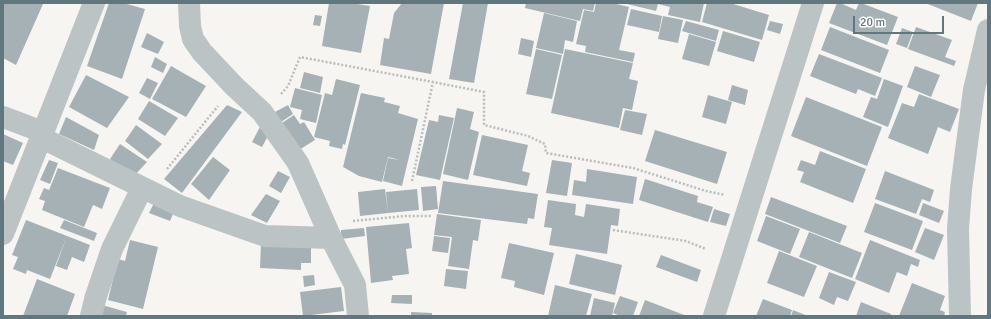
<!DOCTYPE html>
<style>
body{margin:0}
#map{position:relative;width:991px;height:319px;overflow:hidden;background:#f6f5f2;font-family:Signika,sans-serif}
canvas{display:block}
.frame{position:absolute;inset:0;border:4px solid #60777e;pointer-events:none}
.scale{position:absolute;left:853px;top:16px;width:91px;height:18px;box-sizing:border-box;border:2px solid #60777e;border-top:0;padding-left:5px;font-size:12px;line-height:14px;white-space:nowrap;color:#60777e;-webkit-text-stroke:3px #fff;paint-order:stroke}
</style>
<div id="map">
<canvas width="991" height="319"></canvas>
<div class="frame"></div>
<div class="scale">20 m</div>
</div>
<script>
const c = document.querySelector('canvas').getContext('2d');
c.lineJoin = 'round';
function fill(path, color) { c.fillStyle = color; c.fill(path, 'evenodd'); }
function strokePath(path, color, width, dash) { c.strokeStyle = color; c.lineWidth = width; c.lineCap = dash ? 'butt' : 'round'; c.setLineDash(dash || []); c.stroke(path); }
fill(new Path2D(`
 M 3,3 L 43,4 L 16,65 L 3,58 Z
 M 109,3 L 123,3 L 145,9 L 122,79 L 87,66 Z
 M 329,3 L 351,3 L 370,6 L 361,53 L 322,46 Z
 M 402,3 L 444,3 L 431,74 L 380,65 L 384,38 L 389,39 L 394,13 Z
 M 463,3 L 488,3 L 474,83 L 449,79 Z
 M 526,3 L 595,3 L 593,11 L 583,9 L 580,21 L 525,8 Z
 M 596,3 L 612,3 L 629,7 L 619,50 L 635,53 L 633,62 L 585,52 L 586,46 L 576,44 L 584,10 L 594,12 Z
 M 623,3 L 704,3 L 700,22 L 668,15 L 670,7 L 658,4 L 656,11 Z
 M 707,3 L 730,3 L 769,15 L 762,40 L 702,22 Z
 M 837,3 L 840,3 L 856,10 L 859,3 L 861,3 L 898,17 L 887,45 L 829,23 Z
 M 925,3 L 978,3 L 971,21 Z
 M 631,9 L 662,16 L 659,32 L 627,25 Z
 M 544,13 L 577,21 L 573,42 L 565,40 L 563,54 L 536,48 Z
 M 315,15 L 322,16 L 320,26 L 313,25 Z
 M 663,16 L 683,20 L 678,43 L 658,39 Z
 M 686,21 L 719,30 L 716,41 L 682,31 Z
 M 770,21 L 783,24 L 780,34 L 767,30 Z
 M 830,27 L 889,50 L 880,73 L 821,50 Z
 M 916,27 L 952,40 L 945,57 L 956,61 L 954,66 L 908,49 Z
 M 902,28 L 913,32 L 907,48 L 896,44 Z
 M 723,31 L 760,42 L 754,62 L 717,51 Z
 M 147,33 L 164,42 L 158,54 L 141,47 Z
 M 689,34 L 716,42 L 709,66 L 682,59 Z
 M 521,38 L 534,41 L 531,57 L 518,54 Z
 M 536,49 L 562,55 L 552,99 L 526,94 Z
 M 565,49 L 633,63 L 629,79 L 638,81 L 632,110 L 623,108 L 619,128 L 551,113 Z
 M 819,54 L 882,78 L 875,96 L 858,89 L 856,94 L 810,76 Z
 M 155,57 L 167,64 L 163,73 L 151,67 Z
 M 171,66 L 206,86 L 186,117 L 152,99 Z
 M 915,66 L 940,75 L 931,97 L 907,87 Z
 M 304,72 L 323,77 L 320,93 L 300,88 Z
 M 86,75 L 129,97 L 107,128 L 69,107 Z
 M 147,78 L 158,83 L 150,99 L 139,93 Z
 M 336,79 L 360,85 L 345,145 L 343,144 L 342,149 L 329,146 L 330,141 L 314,137 L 325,93 L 332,95 Z
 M 884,79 L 903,86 L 888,127 L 863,117 L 871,97 L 877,99 Z
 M 732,85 L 748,90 L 745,105 L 728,100 Z
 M 295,88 L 322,95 L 316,123 L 300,119 L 302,110 L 290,107 Z
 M 361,93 L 385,98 L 384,102 L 400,106 L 398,113 L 418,119 L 402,186 L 383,181 L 388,158 L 400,160 L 388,157 L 382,182 L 359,176 L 343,167 Z
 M 919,94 L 959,109 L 950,132 L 938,127 L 928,154 L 888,138 L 902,103 L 914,107 Z
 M 708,95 L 732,102 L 726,124 L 702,117 Z
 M 806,97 L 882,127 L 867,166 L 791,136 Z
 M 149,101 L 178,118 L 165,136 L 138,119 Z
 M 227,105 L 242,112 L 182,193 L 164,179 Z
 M 288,105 L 293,114 L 281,122 L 275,112 Z
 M 457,108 L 474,112 L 470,129 L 479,132 L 468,180 L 443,174 Z
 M 625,110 L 647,114 L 642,135 L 620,130 Z
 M 294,115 L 300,124 L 304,122 L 315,140 L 299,150 L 282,123 Z
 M 439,115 L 454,118 L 440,180 L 416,175 L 429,120 L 438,122 Z
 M 66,117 L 99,135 L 94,150 L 59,134 Z
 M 136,125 L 162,144 L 148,159 L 125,141 Z
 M 260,127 L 270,132 L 262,147 L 252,142 Z
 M 655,130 L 727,152 L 717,184 L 645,161 Z
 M 3,134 L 23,143 L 13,165 L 3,161 Z
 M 482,135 L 528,145 L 522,171 L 530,173 L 527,186 L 473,175 Z
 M 120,144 L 147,162 L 134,176 L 110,159 Z
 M 820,151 L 866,169 L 853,203 L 800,182 L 804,172 L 797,170 L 801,160 L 815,165 Z
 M 213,157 L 230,170 L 209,200 L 191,184 Z
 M 49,160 L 58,163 L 50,184 L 40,180 Z
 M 552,160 L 572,163 L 567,196 L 546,193 Z
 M 58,168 L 110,188 L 102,209 L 93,205 L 84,227 L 42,210 L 45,201 L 39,199 L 44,188 L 49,190 Z
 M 587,169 L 637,177 L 633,204 L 572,195 L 574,180 L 586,182 Z
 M 278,171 L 290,177 L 281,193 L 269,186 Z
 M 885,171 L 934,190 L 930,202 L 922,199 L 916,214 L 875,199 Z
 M 645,179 L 698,196 L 697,202 L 713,207 L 708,222 L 639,200 Z
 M 443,181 L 538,194 L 534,219 L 528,218 L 527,224 L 438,213 Z
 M 436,186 L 438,209 L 423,211 L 421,187 Z
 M 385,189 L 388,213 L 360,216 L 358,192 Z
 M 417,189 L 419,210 L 388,213 L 386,192 Z
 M 266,194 L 280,201 L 267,223 L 251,215 Z
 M 771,197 L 847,226 L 840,243 L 765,214 Z
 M 548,200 L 576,204 L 575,215 L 584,217 L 586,204 L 620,209 L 618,226 L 611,225 L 607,254 L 549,245 L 552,228 L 544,227 Z
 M 155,201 L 175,209 L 170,221 L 149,213 Z
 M 875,203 L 923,221 L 912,250 L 864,232 Z
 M 923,203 L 944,211 L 939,223 L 919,215 Z
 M 714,209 L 730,214 L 726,226 L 710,222 Z
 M 437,214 L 481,220 L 478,241 L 473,240 L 469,269 L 448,266 L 452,237 L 434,235 Z
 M 766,216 L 800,229 L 790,254 L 757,241 Z
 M 26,220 L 67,236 L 50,279 L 27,270 L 26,274 L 13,269 L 18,257 L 12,255 Z
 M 64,220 L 97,233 L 94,241 L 60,228 Z
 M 409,223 L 412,248 L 406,249 L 409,274 L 392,276 L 393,280 L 371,283 L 366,227 Z
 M 364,228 L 365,236 L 341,239 L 341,230 Z
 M 925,228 L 944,235 L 934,260 L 915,252 Z
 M 809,232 L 862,253 L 852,278 L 799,257 Z
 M 67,236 L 90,245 L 84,262 L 72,257 L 67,270 L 56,266 Z
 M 434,236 L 450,238 L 448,253 L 432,251 Z
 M 130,240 L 158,247 L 143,309 L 108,300 L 118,259 L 125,261 Z
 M 870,240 L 920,260 L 918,267 L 911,264 L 907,276 L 897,272 L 889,293 L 855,279 Z
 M 509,243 L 554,253 L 544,295 L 514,287 L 515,281 L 501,278 Z
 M 261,244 L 311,247 L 311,263 L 301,263 L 301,270 L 260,268 Z
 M 779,251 L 817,266 L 804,297 L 767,283 Z
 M 576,254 L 622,265 L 615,295 L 569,284 Z
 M 661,255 L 701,270 L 697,282 L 656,267 Z
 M 446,269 L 468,271 L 466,289 L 444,286 Z
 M 829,272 L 856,282 L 848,301 L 837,297 L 834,305 L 819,298 Z
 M 314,275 L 315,285 L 304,287 L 303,276 Z
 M 37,279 L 75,294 L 67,316 L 23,316 Z
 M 912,283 L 945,296 L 940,310 L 945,312 L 944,316 L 899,316 Z
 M 555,285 L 592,294 L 586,316 L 548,316 Z
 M 341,287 L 344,311 L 303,316 L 300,292 Z
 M 392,295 L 412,295 L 412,304 L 391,303 Z
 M 620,296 L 638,302 L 633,316 L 620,316 L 613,313 Z
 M 594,298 L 615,303 L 612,316 L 590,316 Z
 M 763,299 L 792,310 L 790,316 L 756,316 Z
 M 645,300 L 687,316 L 639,316 Z
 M 861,302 L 891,314 L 891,316 L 856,316 Z
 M 102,305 L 127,312 L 126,316 L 100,316 Z
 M 793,310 L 808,316 L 791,316 Z
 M 411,312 L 432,313 L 432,316 L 411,316 Z`), '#a5b1b4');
strokePath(new Path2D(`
 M 281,94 L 288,86 L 300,57 L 433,82 L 484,92 L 484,125 L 528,136 L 545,144 L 546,153 L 633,168 L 706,191 L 725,195
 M 167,169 L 218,106
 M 412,181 L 433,82
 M 353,221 L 405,216 L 432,216
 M 613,230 L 686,241 L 706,249`), '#b8bdbe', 2.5, [2, 2]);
strokePath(new Path2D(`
 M 189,3 L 190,26 L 193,39 L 202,52 L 234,86 L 262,112 L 298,163 L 331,238 L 355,285 L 358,316
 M 3,117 L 43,132
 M 40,137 L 180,206 L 265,236 L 331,238
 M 3,234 L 94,3
 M 91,316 L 96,296 L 112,249 L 142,188
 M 714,316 L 813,3
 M 960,316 L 958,229 L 961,189 L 974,90 L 988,30`), '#bcc3c5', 22);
</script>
